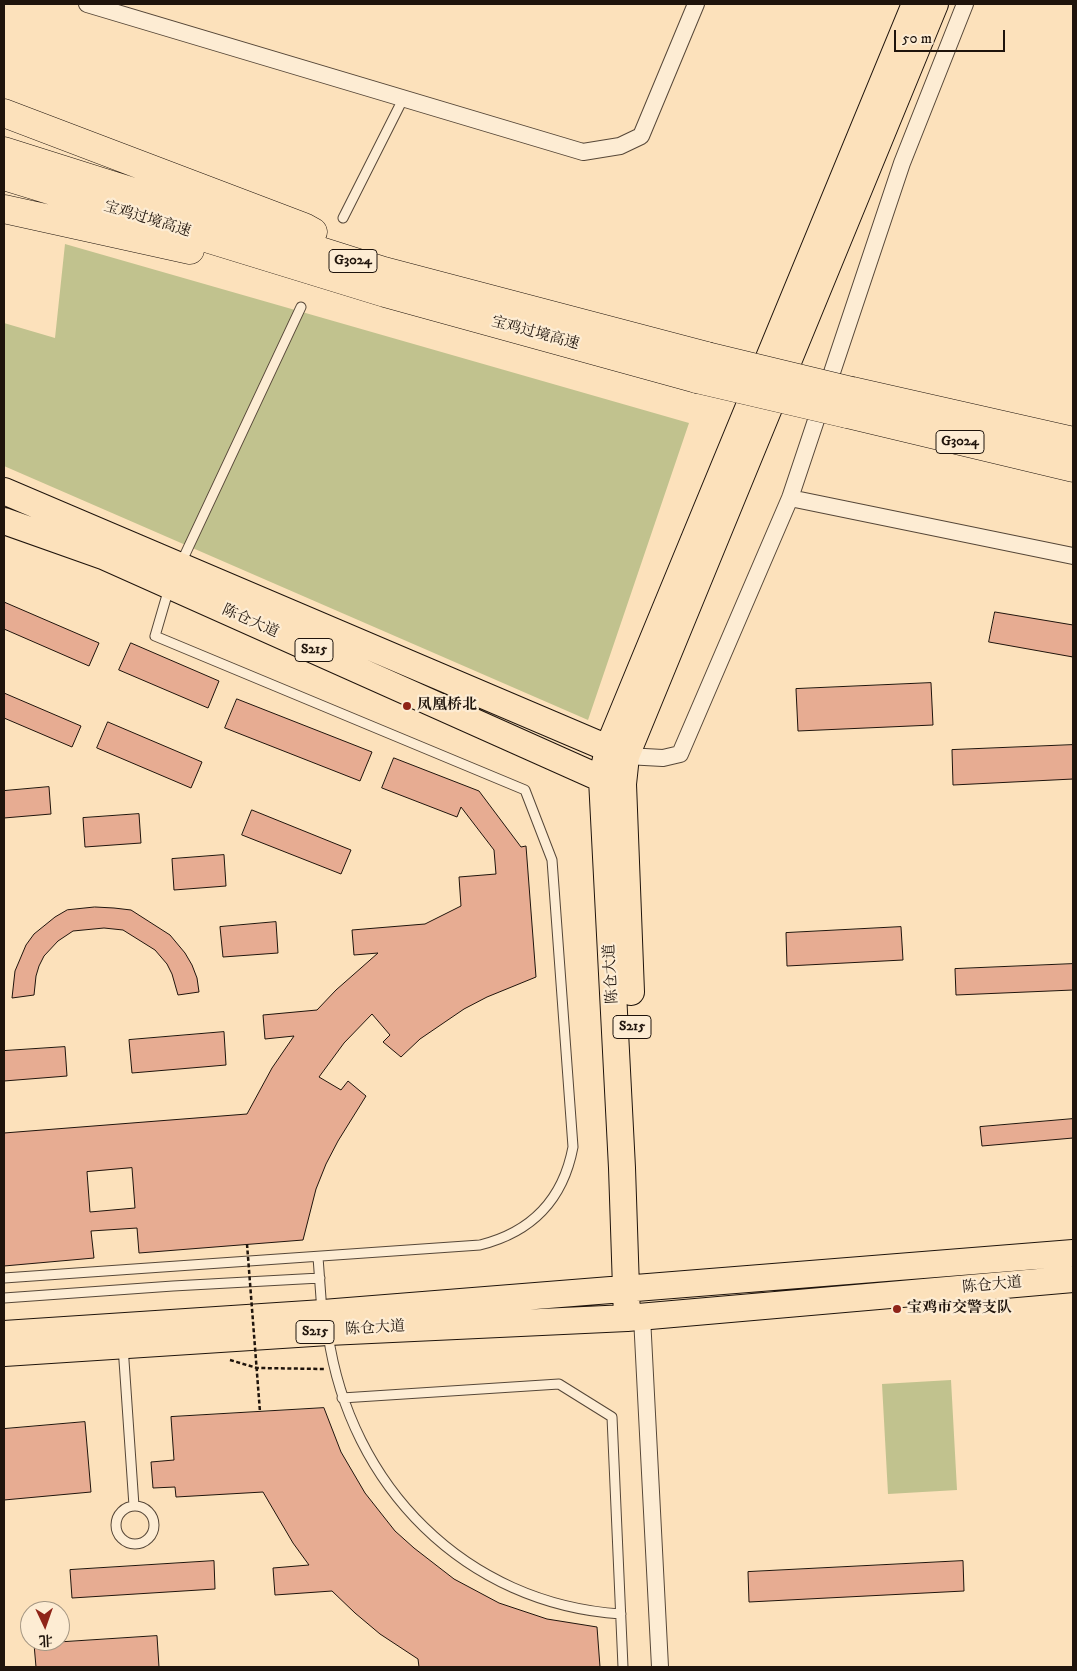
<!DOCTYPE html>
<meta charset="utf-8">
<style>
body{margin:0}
#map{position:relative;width:1077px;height:1671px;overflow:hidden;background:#fce1bb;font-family:"IM FELL DW Pica","Noto Serif SC",serif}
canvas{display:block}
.frame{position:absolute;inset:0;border:5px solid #1f140c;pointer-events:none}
.north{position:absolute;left:20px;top:1601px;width:50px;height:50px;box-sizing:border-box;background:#fdecd3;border:1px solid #a49683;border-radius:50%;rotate:177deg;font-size:14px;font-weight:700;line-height:20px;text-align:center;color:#1f140c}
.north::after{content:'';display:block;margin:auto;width:18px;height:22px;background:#8f2418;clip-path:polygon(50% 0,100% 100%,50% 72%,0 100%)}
.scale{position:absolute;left:894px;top:30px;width:111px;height:22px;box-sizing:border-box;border:2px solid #1f140c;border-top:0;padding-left:6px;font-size:15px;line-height:18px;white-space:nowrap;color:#1f140c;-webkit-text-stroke:4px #fdecd3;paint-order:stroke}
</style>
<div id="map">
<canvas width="1077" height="1671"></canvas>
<div class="frame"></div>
<div class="north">北</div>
<div class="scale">50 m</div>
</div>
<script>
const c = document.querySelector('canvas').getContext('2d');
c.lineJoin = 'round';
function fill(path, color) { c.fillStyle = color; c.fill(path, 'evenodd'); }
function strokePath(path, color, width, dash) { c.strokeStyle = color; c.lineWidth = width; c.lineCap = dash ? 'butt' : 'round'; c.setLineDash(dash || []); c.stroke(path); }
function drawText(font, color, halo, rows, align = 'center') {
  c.font = font + ' "IM FELL DW Pica","Noto Serif SC",serif'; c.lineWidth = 4.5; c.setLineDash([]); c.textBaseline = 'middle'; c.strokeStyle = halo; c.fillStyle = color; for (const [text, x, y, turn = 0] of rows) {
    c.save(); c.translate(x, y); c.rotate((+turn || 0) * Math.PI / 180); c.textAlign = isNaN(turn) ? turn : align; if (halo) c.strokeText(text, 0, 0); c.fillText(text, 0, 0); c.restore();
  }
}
fill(new Path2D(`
 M 65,244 L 689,423 L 588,720 L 4,466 L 4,323 L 55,338 Z
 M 951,1380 L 957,1490 L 888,1494 L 882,1384 Z`), '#c1c28e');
const building = new Path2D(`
 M 4,602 L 99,643 L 89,666 L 4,629 Z
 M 995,612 L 1073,625 L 1073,657 L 989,642 Z
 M 131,643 L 219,681 L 208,708 L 119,670 Z
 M 931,683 L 933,725 L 798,731 L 796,689 Z
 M 4,693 L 81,726 L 72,747 L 4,718 Z
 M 237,699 L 372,752 L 360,781 L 225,728 Z
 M 108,722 L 202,762 L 191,788 L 97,748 Z
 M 1073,745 L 1073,779 L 953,785 L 952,750 Z
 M 394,758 L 479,791 L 521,847 L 526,846 L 536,977 L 487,997 L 464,1009 L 420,1039 L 401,1057 L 383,1042 L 390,1035 L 372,1014 L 344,1043 L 319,1077 L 341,1090 L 348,1081 L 366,1096 L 338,1141 L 326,1164 L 316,1189 L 303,1240 L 139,1253 L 137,1228 L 91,1231 L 94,1258 L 4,1266 L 4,1133 L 247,1114 L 272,1068 L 294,1036 L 265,1039 L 263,1015 L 317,1010 L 336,990 L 378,953 L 354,955 L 352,930 L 425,924 L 461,906 L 459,877 L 496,874 L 494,850 L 461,807 L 457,817 L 382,788 ZM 132,1168 L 135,1208 L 90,1212 L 87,1172 Z
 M 49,787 L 51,814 L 4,818 L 4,791 Z
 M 252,810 L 351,850 L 341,874 L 242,835 Z
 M 139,814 L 141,843 L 85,847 L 83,818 Z
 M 224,855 L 226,886 L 174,890 L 172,859 Z
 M 95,907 L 114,908 L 131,910 L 170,935 L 185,953 L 192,965 L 197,978 L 199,992 L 178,995 L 172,974 L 167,964 L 155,950 L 123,930 L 104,928 L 73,931 L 58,941 L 44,956 L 39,966 L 36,976 L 34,995 L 12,998 L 15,971 L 26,945 L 34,934 L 55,917 L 67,910 Z
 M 276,922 L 278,953 L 223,957 L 220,927 Z
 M 901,927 L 903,960 L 787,966 L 786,933 Z
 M 1073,964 L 1073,990 L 956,995 L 955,969 Z
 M 224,1032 L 226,1065 L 132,1073 L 129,1040 Z
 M 65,1047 L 67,1076 L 4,1081 L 4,1051 Z
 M 1073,1119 L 1073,1138 L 982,1146 L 980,1127 Z
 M 324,1408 L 341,1452 L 365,1493 L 395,1531 L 414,1548 L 454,1579 L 499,1603 L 547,1619 L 597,1627 L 600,1667 L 419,1667 L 418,1659 L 380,1634 L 355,1613 L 332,1591 L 275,1595 L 273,1568 L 309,1565 L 293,1543 L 263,1492 L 176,1497 L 175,1487 L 153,1488 L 151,1462 L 174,1460 L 171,1417 Z
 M 85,1422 L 91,1492 L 4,1500 L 4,1429 Z
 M 214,1561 L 215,1589 L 72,1598 L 70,1570 Z
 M 963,1561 L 964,1591 L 749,1602 L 748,1572 Z
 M 157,1636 L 159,1667 L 36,1667 L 34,1644 Z`);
fill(building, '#e7ac92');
strokePath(building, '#1f140c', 1);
const lane = new Path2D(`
 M 343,218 L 403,99
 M 181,563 L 301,307
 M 318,1257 L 322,1312
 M 4,1278 L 480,1245 C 532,1232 563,1200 573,1147 L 552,860 L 525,790 L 155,636 L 169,588
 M 4,1298 L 173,1286 L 320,1278
 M 328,1334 C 350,1486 465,1604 621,1614
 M 123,1346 L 134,1506
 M 342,1398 L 559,1384 L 612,1417 L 623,1667
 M116 1525a19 19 0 1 1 38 0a19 19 0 1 1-38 0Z`);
const street = new Path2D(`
 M 87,4 L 583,152 L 620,146 L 641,136 L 696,4
 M 790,498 L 1073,556
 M 626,756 L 663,758 L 680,754 L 790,498 L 902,163 L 965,4
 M 642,1317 L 660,1667`);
const primary = new Path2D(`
 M 915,4 L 608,748 L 602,779 L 622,1168 L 627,1318 L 1073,1279
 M 4,491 L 626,756 L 623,784 L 631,992
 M 4,521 L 103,556 L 602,779 L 619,783
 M 626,756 L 935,4
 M 4,1334 L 323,1313 L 1073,1253
 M 4,1353 L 328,1332 L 627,1318`);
const highway = new Path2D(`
 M 4,113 L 304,227 L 313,232
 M 4,151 L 384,271 L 707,356
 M 4,176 L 385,293 L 697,379
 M 4,209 L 190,250
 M 852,391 L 1073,441
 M 847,414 L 1073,468`);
strokePath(lane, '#564738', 11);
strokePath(street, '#564738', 18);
strokePath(primary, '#1f140c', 28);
strokePath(highway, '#1f140c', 29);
strokePath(new Path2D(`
 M 230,1360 L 257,1368 L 325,1369`), '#1f140c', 2.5, [4, 2.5]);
strokePath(lane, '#fdecd3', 9);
strokePath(street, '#fdecd3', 16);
strokePath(primary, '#fce1bb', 26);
strokePath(highway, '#fce1bb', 28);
const highwayBridge = new Path2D(`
 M 707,356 L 852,391
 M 697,379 L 847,414`);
strokePath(highwayBridge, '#1f140c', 29, []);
strokePath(new Path2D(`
 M 247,1244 L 260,1412`), '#1f140c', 2.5, [4, 2.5]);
strokePath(highwayBridge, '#fce1bb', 28);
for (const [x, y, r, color] of [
 [407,706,5,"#8f2418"],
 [897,1309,5,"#8f2418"]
]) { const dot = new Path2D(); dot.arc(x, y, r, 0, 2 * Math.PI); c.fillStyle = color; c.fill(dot); strokePath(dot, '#fdecd3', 2); }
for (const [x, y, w] of [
 [353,261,48],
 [960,442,48],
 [314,650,38],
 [632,1027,38],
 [315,1332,38]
]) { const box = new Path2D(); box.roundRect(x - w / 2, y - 11.5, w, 23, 4); c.fillStyle = '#fdecd3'; c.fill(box); strokePath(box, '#1f140c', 1); }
drawText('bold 14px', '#1f140c', null, [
 ["G3024",353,261],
 ["G3024",960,442],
 ["S215",314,650],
 ["S215",632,1027],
 ["S215",315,1332]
]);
drawText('15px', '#1f140c', '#fdecd3', [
 ["宝鸡过境高速",147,220,17],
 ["宝鸡过境高速",535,334,15],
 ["陈仓大道",250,622,24],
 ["陈仓大道",612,974,-93],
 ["陈仓大道",992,1286,-5],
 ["陈仓大道",375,1329,-3]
]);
drawText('bold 15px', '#1f140c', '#fdecd3', [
 ["凤凰桥北",417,706],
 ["宝鸡市交警支队",907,1309]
], 'left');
</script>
